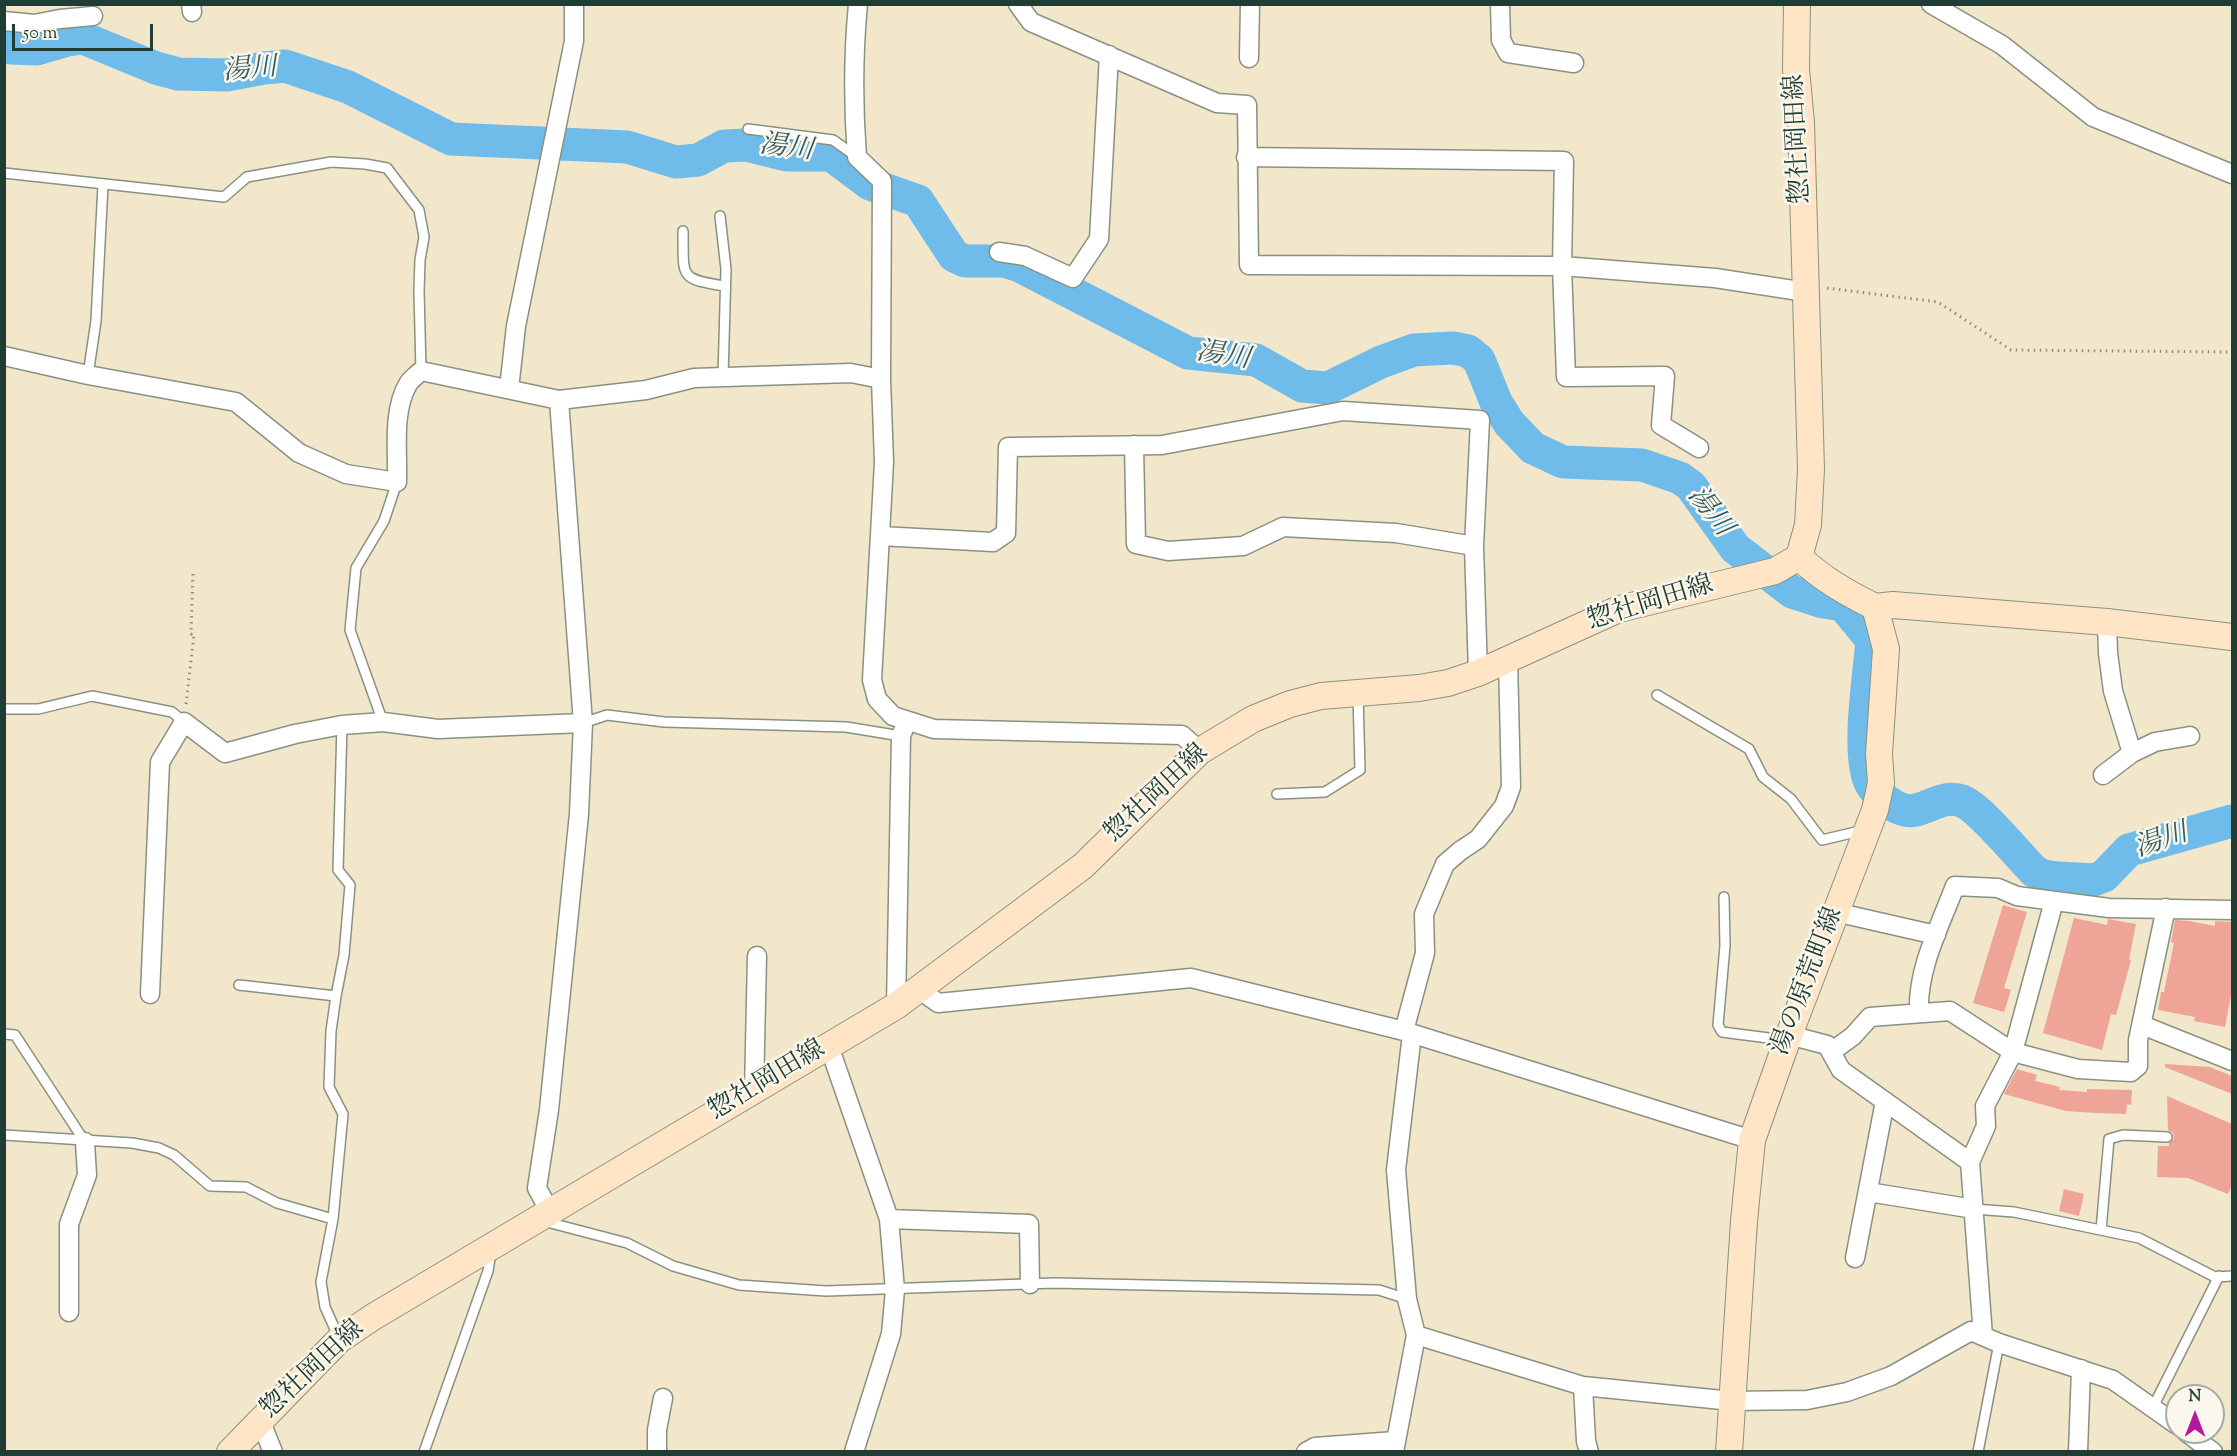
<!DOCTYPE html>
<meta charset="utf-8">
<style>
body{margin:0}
#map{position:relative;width:2237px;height:1456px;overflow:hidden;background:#f2e6cb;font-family:"Sorts Mill Goudy",serif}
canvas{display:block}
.frame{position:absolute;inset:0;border:6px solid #1f3d34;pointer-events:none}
.north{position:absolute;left:2165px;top:1384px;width:60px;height:60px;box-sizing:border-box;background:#fbf7ec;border:2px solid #a3ada2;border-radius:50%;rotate:0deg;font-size:16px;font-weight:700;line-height:24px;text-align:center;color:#1f3d34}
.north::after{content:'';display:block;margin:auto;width:21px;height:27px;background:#b5179e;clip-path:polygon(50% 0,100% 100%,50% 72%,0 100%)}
.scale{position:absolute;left:12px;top:24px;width:141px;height:27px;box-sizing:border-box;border:3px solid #1f3d34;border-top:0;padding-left:8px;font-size:18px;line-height:21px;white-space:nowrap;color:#1f3d34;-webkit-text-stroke:4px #fbf7ec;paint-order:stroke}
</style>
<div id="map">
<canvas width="2237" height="1456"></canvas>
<div class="frame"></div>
<div class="north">N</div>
<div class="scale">50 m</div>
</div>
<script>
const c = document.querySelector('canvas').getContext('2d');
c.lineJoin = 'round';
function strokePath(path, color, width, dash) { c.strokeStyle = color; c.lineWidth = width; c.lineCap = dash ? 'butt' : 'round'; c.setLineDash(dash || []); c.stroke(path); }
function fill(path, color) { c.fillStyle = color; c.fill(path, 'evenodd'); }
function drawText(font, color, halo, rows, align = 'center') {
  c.font = font + ' "Sorts Mill Goudy","Noto Serif JP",serif'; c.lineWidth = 5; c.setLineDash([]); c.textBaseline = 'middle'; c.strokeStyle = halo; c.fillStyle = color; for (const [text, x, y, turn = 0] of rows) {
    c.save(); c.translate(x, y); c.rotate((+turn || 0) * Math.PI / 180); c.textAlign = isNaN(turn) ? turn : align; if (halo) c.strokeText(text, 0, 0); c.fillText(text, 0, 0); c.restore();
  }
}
strokePath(new Path2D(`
 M 4,46 L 11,48 L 37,49 L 68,40 L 83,38 L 156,68 L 178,74 L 227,75 L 264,68 L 285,66 L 348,87 L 451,139 L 627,147 L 676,162 L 698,160 L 724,146 L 746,145 L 787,155 L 831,155 L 870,184 L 918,201 L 954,256 L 965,261 L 1005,261 L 1020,266 L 1188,353 L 1256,360 L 1302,386 L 1328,388 L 1381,362 L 1414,350 L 1453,348 L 1468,351 L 1479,360 L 1496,402 L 1509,423 L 1533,448 L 1563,462 L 1642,465 L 1680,478 L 1691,486 L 1735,548 L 1792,592 L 1823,602 L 1843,605 L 1872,640 C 1869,677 1858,743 1868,777 C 1872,791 1890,806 1904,810 C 1922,815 1941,793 1962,801 C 1980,808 2018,855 2034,871 L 2043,876 L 2059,878 L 2094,880 L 2104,876 L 2129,850 L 2232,821`), '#6fbbe9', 33);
fill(new Path2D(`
 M 2003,905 L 2027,912 L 2004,988 L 2011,990 L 2004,1012 L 1973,1003 Z
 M 2074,918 L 2107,925 L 2108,919 L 2136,924 L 2129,960 L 2131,960 L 2116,1015 L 2111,1014 L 2102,1050 L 2043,1033 Z
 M 2175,920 L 2189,921 L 2215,926 L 2215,921 L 2232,922 L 2232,990 L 2225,1027 L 2194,1021 L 2195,1017 L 2158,1010 L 2161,992 L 2164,992 L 2174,943 L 2171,942 Z
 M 2165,1064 L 2210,1067 L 2232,1076 L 2232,1094 L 2165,1067 Z
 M 2017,1069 L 2037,1075 L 2035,1081 L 2060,1087 L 2059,1090 L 2087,1092 L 2087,1089 L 2132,1090 L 2131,1105 L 2127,1104 L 2126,1114 L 2096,1113 L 2066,1111 L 2004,1094 Z
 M 2167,1096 L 2232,1124 L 2232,1185 L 2228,1194 L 2188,1178 L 2157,1177 L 2158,1146 L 2169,1146 L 2169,1143 L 2174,1138 L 2173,1133 L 2168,1130 Z
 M 2064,1189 L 2084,1194 L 2079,1216 L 2059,1211 Z`), '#eea497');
const lane = new Path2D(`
 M 748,129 L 833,140 L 857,157
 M 4,173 L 224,197 L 247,177 L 331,162 L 365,164 L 387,168 L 419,210 L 424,237 L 420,260 L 419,291 L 421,371
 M 720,216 L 726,269 L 723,377
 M 683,231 C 684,276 677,279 725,286
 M 88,375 L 96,321 L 103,185
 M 1657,695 L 1749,749 L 1763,777 L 1791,799 L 1822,840 L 1864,830
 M 4,709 L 38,709 L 92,696 L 172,712 L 184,722
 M 383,722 L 350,630 L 356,568 L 384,521 L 397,482
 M 583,723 L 607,715 L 664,722 L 846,727 L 901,736
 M 1277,794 L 1325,792 L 1360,770 L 1358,694
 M 1724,897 L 1725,946 L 1718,1025 L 1722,1032 L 1784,1040
 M 239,985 L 336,996 L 331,1031 L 329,1087 L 343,1114 L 333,1219
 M 336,996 L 344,955 L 350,885 L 338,870 L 342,725
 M 4,1034 L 15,1035 L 85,1142
 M 4,1135 L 132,1143 L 159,1148 L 174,1155 L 210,1186 L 246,1187 L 277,1203 L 333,1219 L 321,1282 L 325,1307 L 339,1338
 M 1974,1209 L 2014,1212 L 2139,1238 L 2215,1277 L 2232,1276
 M 543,1221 L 627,1243 L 673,1266 L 739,1285 L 826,1291 L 1054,1283 L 1379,1290 L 1407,1299
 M 2101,1230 L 2109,1139 L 2123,1135 L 2167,1137
 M 2153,1407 L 2219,1276
 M 424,1452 L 488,1271 L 491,1252
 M 1978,1452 L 1999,1343`);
const street = new Path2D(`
 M 191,4 L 192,12
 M 858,4 C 853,56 853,105 857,157 L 882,181 L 881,379 L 884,462 L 872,680 L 877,699 L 893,716 L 934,729 L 1182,735 L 1200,751
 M 1018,4 L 1031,22 L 1217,103 L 1247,105 L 1249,265 L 1562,266 L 1715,278 L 1806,292
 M 1500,4 L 1501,40 L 1508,53 L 1574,63
 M 1931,4 L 2002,45 L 2093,117 L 2232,174
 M 4,21 L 34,24 L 60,19 L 93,16
 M 1249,58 L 1250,4
 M 1246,157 L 1564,161 L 1562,266 L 1566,377 L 1665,376 L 1661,425 L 1699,448
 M 999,252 L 1025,256 L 1073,278 L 1099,239 L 1109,55
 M 4,356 L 88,375 L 236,402 L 299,453 L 346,474 L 397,482 C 398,451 392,411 408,384 C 411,379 417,375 421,371 L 559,400 L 646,390 L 694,378 L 851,373 L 881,379
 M 509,389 L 516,326 L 574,41 L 574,4
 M 1134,445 L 1136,544 L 1168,551 L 1243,546 L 1283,527 L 1396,533 L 1474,546
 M 880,536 L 993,542 L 1006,533 L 1008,447 L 1162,445 L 1343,411 L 1480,420 L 1474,546 L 1478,673
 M 2107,622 L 2108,653 L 2113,691 L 2132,753
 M 2103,775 L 2132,753 L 2155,742 L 2190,736
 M 1835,912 L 1936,935
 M 919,989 L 938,1003 L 1191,978 L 1404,1031 L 1752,1140
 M 150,994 L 160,762 L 184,722 L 225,753 L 295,734 L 342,725 L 383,722 L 438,729 L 583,723
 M 896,1006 L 901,736 L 907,721
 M 1919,1012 C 1917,969 1940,926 1955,886 L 1998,888 L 2017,896 L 2109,908 L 2232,910
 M 2142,1025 L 2232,1061
 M 1404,1031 L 1425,953 L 1424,914 L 1445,864 L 1460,851 L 1478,839 L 1504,806 L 1511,787 L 1508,660
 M 1789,1035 L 1827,1045 L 1841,1070 L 1970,1162 L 1983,1336
 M 829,1046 L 889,1219 L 895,1290 L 891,1334 L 854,1452
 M 1831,1052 L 1853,1036 L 1870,1017 L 1950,1011 L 2013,1052 L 2078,1069 L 2131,1072 L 2138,1066 L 2138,1040 L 2166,908
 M 754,1091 L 757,956
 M 1970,1162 L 1986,1126 L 1985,1106 L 2013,1052 L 2054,901
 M 1868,1192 L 1974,1209
 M 550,1212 L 537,1188 L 549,1110 L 579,814 L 583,723 L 559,400
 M 889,1219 L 1029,1224 L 1030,1284
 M 1855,1258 L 1885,1101
 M 69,1312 L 69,1224 L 87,1175 L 85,1142
 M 1416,1335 L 1583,1386 L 1732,1401 L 1807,1400 L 1847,1392 L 1891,1376 L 1971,1331 L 1999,1343 L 2113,1380 L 2177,1425
 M 1583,1386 L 1586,1441 L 1589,1452
 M 260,1420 L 273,1452
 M 2186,1432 L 2213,1452
 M 657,1452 L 657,1430 L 663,1398
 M 1306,1452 L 1315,1447 L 1395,1441
 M 1394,1452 L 1416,1335 L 1407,1299 L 1396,1170 L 1412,1034
 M 2078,1452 L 2081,1369`);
const secondary = new Path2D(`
 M 1875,607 L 1893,605 L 2107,622 L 2232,637
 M 230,1452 L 339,1340 L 373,1317 L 896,1006 L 1083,866 L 1200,751 L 1253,719 L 1290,704 L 1321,696 L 1419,688 L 1448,683 L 1478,673 L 1619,609 L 1775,571 L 1799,557 L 1808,525 L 1811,469 L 1801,123 L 1796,69 L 1797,4
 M 1729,1452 L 1744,1221 L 1752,1140 L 1789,1035 L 1875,810 L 1881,783 L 1879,754 L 1886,649 L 1875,607 C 1847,593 1822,579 1799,557`);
strokePath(lane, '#889280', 12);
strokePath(street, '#889280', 21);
strokePath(secondary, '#889280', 28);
strokePath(new Path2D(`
 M 1827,288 L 1938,302 L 2011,350 L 2232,352
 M 186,704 L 194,634 L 191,634 L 193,572`), '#889280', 3, [1.5, 4.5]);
strokePath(lane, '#fff', 9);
strokePath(street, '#fff', 18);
strokePath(secondary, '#ffe4c6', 26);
drawText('26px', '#1f3d34', '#fbf7ec', [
 ["惣社岡田線",1800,139,-93],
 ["惣社岡田線",1651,605,-17],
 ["惣社岡田線",1158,795,-43],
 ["湯の原荒町線",1809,982,-69],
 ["惣社岡田線",768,1082,-31],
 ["惣社岡田線",314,1371,-43]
]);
drawText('italic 27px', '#335c61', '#fbf7ec', [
 ["湯川",250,72,-5],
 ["湯川",786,150,7],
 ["湯川",1223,358,9],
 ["湯川",1708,513,52],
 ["湯川",2162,843,-19]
]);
</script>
